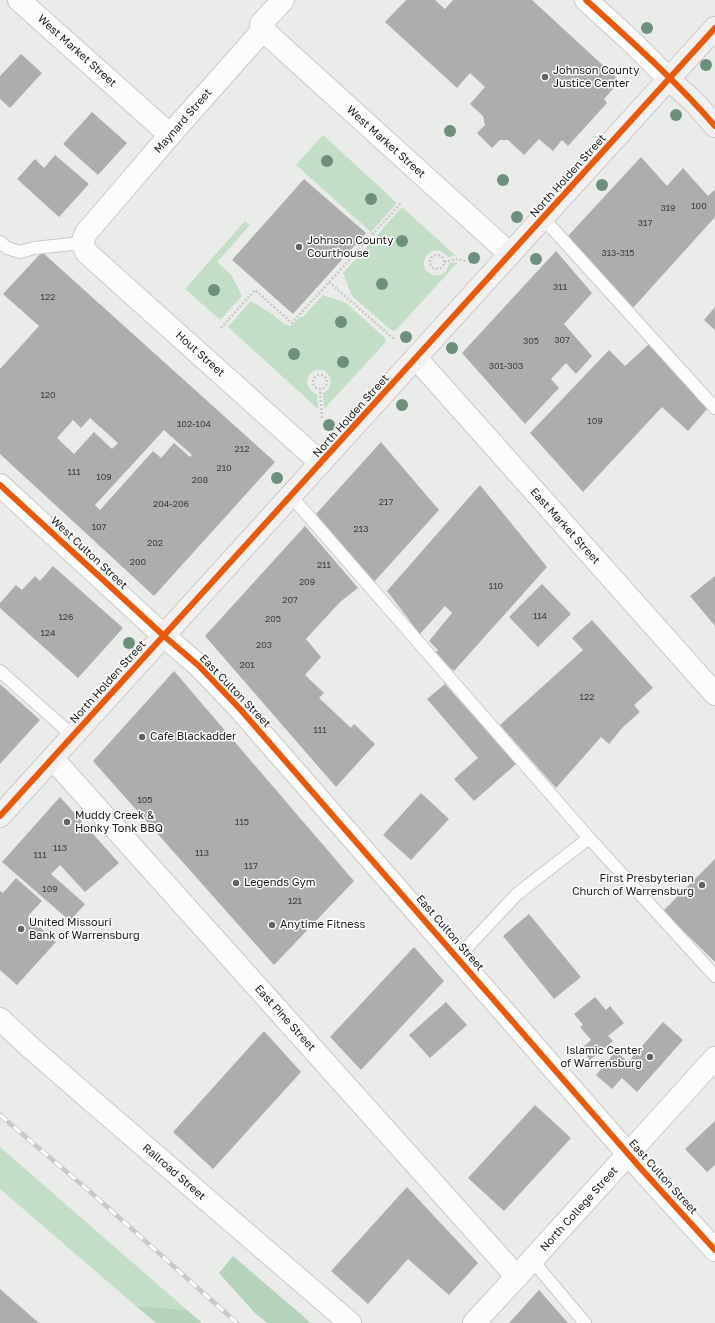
<!DOCTYPE html>
<style>
body{margin:0}
canvas{display:block;background:#eaecea}
</style>
<canvas width="715" height="1323"></canvas>
<script>
const c = document.querySelector('canvas').getContext('2d');
c.lineJoin = 'round';
function fill(path, color) { c.fillStyle = color; c.fill(path, 'evenodd'); }
function strokePath(path, color, width, dash) { c.strokeStyle = color; c.lineWidth = width; c.lineCap = dash ? 'butt' : 'round'; c.setLineDash(dash || []); c.stroke(path); }
function drawText(font, color, halo, rows, align = 'center') {
  c.font = font + ' "Golos Text",sans-serif'; c.lineWidth = 3; c.setLineDash([]); c.textBaseline = 'middle'; c.strokeStyle = halo; c.fillStyle = color; for (const [text, x, y, turn = 0] of rows) {
    c.save(); c.translate(x, y); c.rotate((+turn || 0) * Math.PI / 180); c.textAlign = isNaN(turn) ? turn : align; if (halo) c.strokeText(text, 0, 0); c.fillText(text, 0, 0); c.restore();
  }
}
fill(new Path2D(`
 M 323,135 L 397,203 L 371,232 L 296,165 Z
 M 402,207 L 456,256 L 448,257 C 436,240 415,260 428,272 C 431,275 436,276 440,275 C 446,273 448,268 449,263 L 458,262 L 397,329 L 394,331 L 390,329 L 352,296 L 343,273 Z
 M 245,221 L 250,225 L 217,262 L 232,276 L 242,296 L 220,320 L 185,289 Z
 M 323,295 L 346,303 L 384,337 L 386,340 L 385,343 L 324,409 L 323,393 C 340,385 326,362 312,372 C 309,375 307,378 307,383 C 308,389 312,392 317,394 L 318,409 L 228,327 L 251,301 L 272,314 L 284,324 L 291,326 L 300,317 L 303,317 Z
 M 0,1147 L 187,1310 L 136,1306 L 0,1189 Z`), '#c2dec6');
fill(new Path2D(`
 M 233,1256 L 311,1323 L 267,1323 L 254,1312 L 219,1273 Z
 M 136,1306 L 187,1310 L 202,1323 L 156,1323 Z`), '#b5d3ba');
fill(new Path2D(`
 M 406,0 L 435,0 L 445,9 L 453,0 L 532,0 L 620,81 L 604,99 L 607,103 L 568,146 L 562,140 L 553,151 L 539,139 L 524,155 L 508,140 L 500,140 L 492,148 L 477,133 L 485,125 L 483,116 L 470,104 L 485,87 L 470,73 L 457,88 L 385,22 Z
 M 21,54 L 42,73 L 10,108 L 0,99 L 0,76 Z
 M 92,112 L 127,143 L 98,175 L 63,144 Z
 M 55,155 L 89,184 L 59,217 L 17,179 L 35,159 L 44,168 Z
 M 641,157 L 667,186 L 683,168 L 708,196 L 714,190 L 715,191 L 715,217 L 633,308 L 568,236 Z
 M 304,179 L 366,233 L 293,314 L 232,260 Z
 M 556,251 L 592,293 L 564,324 L 592,356 L 576,374 L 566,363 L 551,379 L 559,388 L 525,424 L 462,353 Z
 M 42,252 L 275,462 L 154,596 L 0,454 L 0,369 L 39,326 L 3,294 ZM 90,418 L 118,443 L 112,449 L 94,432 L 74,454 L 57,438 L 73,420 L 81,428 ZM 164,430 L 192,455 L 190,457 L 174,443 L 161,458 L 153,451 L 100,510 L 95,505 Z
 M 715,307 L 715,330 L 704,320 Z
 M 649,344 L 708,408 L 688,431 L 662,407 L 583,492 L 530,433 L 609,350 L 625,366 Z
 M 381,442 L 439,510 L 374,582 L 316,514 Z
 M 480,485 L 547,567 L 454,671 L 434,654 L 438,650 L 429,641 L 452,613 L 445,606 L 420,634 L 387,591 Z
 M 305,526 L 358,588 L 340,602 L 306,639 L 321,657 L 305,675 L 324,693 L 319,698 L 351,728 L 354,724 L 375,744 L 336,787 L 205,636 Z
 M 53,566 L 123,628 L 78,678 L 0,608 L 0,603 L 16,585 L 22,590 L 35,576 L 40,581 Z
 M 715,576 L 715,626 L 690,596 Z
 M 542,584 L 571,614 L 538,647 L 509,617 Z
 M 592,620 L 653,688 L 634,705 L 640,712 L 623,727 L 609,744 L 601,737 L 556,788 L 500,725 L 583,650 L 572,638 Z
 M 174,671 L 354,881 L 274,965 L 93,761 Z
 M 0,684 L 40,720 L 0,764 Z
 M 445,684 L 516,764 L 474,801 L 454,779 L 478,758 L 427,699 Z
 M 421,793 L 449,819 L 411,860 L 383,835 Z
 M 60,797 L 119,863 L 85,892 L 60,865 L 51,874 L 85,904 L 70,921 L 2,862 Z
 M 715,859 L 715,962 L 663,911 Z
 M 16,878 L 42,901 L 28,916 L 56,942 L 17,985 L 0,970 L 0,891 L 3,893 Z
 M 529,914 L 581,977 L 554,999 L 503,936 Z
 M 414,947 L 444,981 L 361,1070 L 330,1037 Z
 M 595,997 L 606,1010 L 610,1006 L 624,1023 L 608,1036 L 613,1041 L 590,1060 L 581,1049 L 591,1040 L 580,1027 L 583,1025 L 574,1014 Z
 M 446,1002 L 467,1025 L 430,1058 L 409,1035 Z
 M 663,1022 L 683,1040 L 637,1092 L 622,1078 L 612,1089 L 596,1075 L 616,1051 L 628,1062 Z
 M 264,1031 L 301,1072 L 213,1169 L 173,1132 Z
 M 535,1105 L 571,1138 L 504,1211 L 468,1178 Z
 M 715,1121 L 715,1165 L 707,1172 L 685,1149 Z
 M 407,1187 L 478,1263 L 449,1295 L 408,1259 L 368,1304 L 331,1271 Z
 M 0,1289 L 39,1323 L 0,1323 Z
 M 539,1290 L 568,1323 L 509,1323 Z`), '#acaead');
const service = new Path2D(`
 M 543,218 L 715,408
 M 0,242 L 7,248 L 20,252 L 34,248 L 82,243
 M 291,496 L 589,838 L 715,976
 M 0,671 L 73,736
 M 458,957 L 517,894 L 589,838
 M 532,1260 L 585,1323`);
const minor = new Path2D(`
 M 19,0 L 170,135
 M 263,30 L 170,135 L 86,233 L 82,243 L 87,253 L 321,463
 M 263,30 L 510,254
 M 263,30 L 261,24 L 283,0
 M 416,358 L 715,694
 M 0,485 L 164,636 L 199,666 L 240,709 L 643,1171 L 715,1250
 M 53,759 L 517,1277
 M 0,1019 L 31,1048 L 99,1107 L 350,1323
 M 474,1323 L 532,1260 L 715,1058`);
const tertiary = new Path2D(`
 M 586,0 L 630,40 L 669,79`);
const secondary = new Path2D(`
 M 669,79 L 696,104 L 715,126
 M 0,816 L 715,28`);
strokePath(service, '#c7c9c8', 14);
strokePath(minor, '#c7c9c8', 24);
strokePath(tertiary, '#c7c9c8', 24);
strokePath(secondary, '#c7c9c8', 24);
strokePath(new Path2D(`
 M430 262a7 7 0 1 1 14 0a7 7 0 1 1-14 0Z
 M 444,262 L 457,259 L 465,261
 M 329,282 L 394,339
 M 221,328 L 255,290 L 292,323 L 401,203
 M313 382a7 7 0 1 1 14 0a7 7 0 1 1-14 0Z
 M 320,388 L 322,419`), '#c8c9c8', 2.5, [2, 2]);
strokePath(service, '#fcfcfc', 12);
strokePath(minor, '#fcfcfc', 22);
strokePath(tertiary, '#fcfcfc', 22);
strokePath(secondary, '#f2f0f1', 22);
const rail = new Path2D(`
 M 0,1115 L 95,1196 L 237,1323`);
strokePath(rail, '#c7c8c7', 4.5);
strokePath(rail, '#fff', 3, [9]);
strokePath(new Path2D(`
 M 586,0 C 630,40 676,81 715,126
 M 0,485 L 164,636 L 199,666 L 240,709 L 643,1171 L 715,1250
 M 0,816 L 715,28`), '#e8590c', 6);
c.fillStyle = '#6c9079';
for (const [x, y] of [
 [647,28],
 [706,65],
 [676,115],
 [450,131],
 [327,161],
 [503,180],
 [602,185],
 [371,199],
 [517,217],
 [402,241],
 [474,258],
 [536,259],
 [382,284],
 [214,290],
 [341,322],
 [406,337],
 [452,348],
 [294,354],
 [343,362],
 [402,405],
 [329,425],
 [277,478],
 [129,643]
]) { c.beginPath(); c.arc(x, y, 6, 0, 2 * Math.PI); c.fill(); }
for (const [x, y, r, color] of [
 [545,77,4,"#626462"],
 [299,247,4,"#626462"],
 [142,737,4,"#626462"],
 [67,822,4,"#626462"],
 [236,883,4,"#626462"],
 [702,885,4,"#626462"],
 [272,925,4,"#626462"],
 [21,929,4,"#626462"],
 [650,1057,4,"#626462"]
]) { const dot = new Path2D(); dot.arc(x, y, r, 0, 2 * Math.PI); c.fillStyle = color; c.fill(dot); strokePath(dot, '#fff', 1.5); }
drawText('9px', '#3d3f3e', null, [
 ["100",699,206],
 ["319",668,208],
 ["317",645,223],
 ["313-315",618,253],
 ["311",560,287],
 ["122",48,297],
 ["307",562,340],
 ["305",531,341],
 ["301-303",506,366],
 ["120",48,395],
 ["109",595,421],
 ["102-104",194,424],
 ["212",242,449],
 ["210",224,468],
 ["111",74,472],
 ["109",104,477],
 ["208",200,480],
 ["217",386,502],
 ["204-206",171,504],
 ["107",99,527],
 ["213",361,529],
 ["202",155,543],
 ["200",138,562],
 ["211",324,565],
 ["209",307,582],
 ["110",496,586],
 ["207",290,600],
 ["114",540,616],
 ["126",66,617],
 ["205",273,619],
 ["124",48,633],
 ["203",264,645],
 ["201",247,665],
 ["122",587,697],
 ["111",320,730],
 ["105",145,800],
 ["115",242,822],
 ["113",60,848],
 ["113",202,853],
 ["111",40,855],
 ["117",251,866],
 ["109",50,889],
 ["121",295,901]
]);
drawText('11px', '#181a19', '#fff', [
 ["West Market Street",77,51,42],
 ["Maynard Street",183,121,-49],
 ["West Market Street",386,142,42],
 ["North Holden Street",568,176,-48],
 ["Hout Street",200,354,42],
 ["North Holden Street",351,416,-48],
 ["East Market Street",565,526,48],
 ["West Culton Street",89,553,43],
 ["North Holden Street",108,682,-48],
 ["East Culton Street",235,691,46],
 ["East Culton Street",450,933,49],
 ["East Pine Street",285,1018,48],
 ["Railroad Street",174,1172,41],
 ["East Culton Street",663,1177,48],
 ["North College Street",579,1209,-48]
]);
drawText('11px', '#181a19', '#fff', [
 ["Johnson County",553,71],
 ["Justice Center",553,84],
 ["Johnson County",307,241],
 ["Courthouse",307,254],
 ["Cafe Blackadder",150,737],
 ["Muddy Creek &",75,816],
 ["Honky Tonk BBQ",75,829],
 ["First Presbyterian",694,879,"right"],
 ["Church of Warrensburg",694,892,"right"],
 ["Legends Gym",244,883],
 ["United Missouri",29,923],
 ["Bank of Warrensburg",29,936],
 ["Anytime Fitness",280,925],
 ["Islamic Center",642,1051,"right"],
 ["of Warrensburg",642,1064,"right"]
], 'left');
</script>
